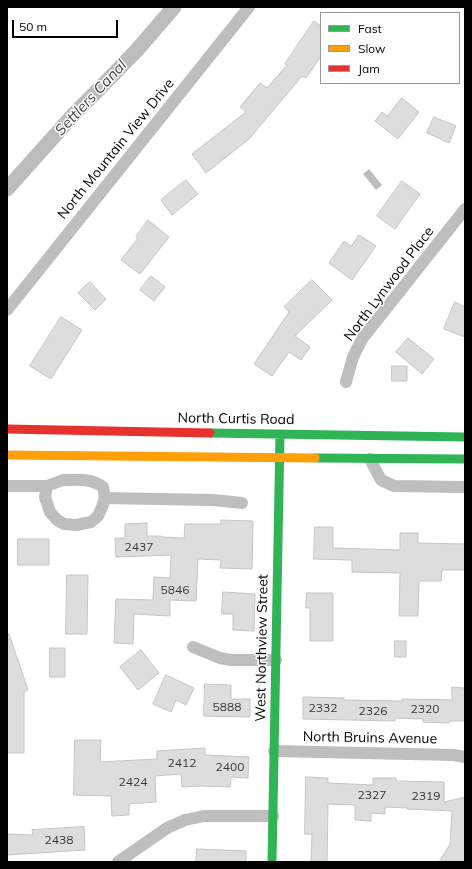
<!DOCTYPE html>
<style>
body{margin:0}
#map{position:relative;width:472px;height:869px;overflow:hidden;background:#fff;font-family:Mulish,sans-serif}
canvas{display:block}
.frame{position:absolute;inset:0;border:8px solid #000;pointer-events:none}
.legend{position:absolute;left:320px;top:12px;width:140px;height:72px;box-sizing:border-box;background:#fff;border:1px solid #999;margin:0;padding:5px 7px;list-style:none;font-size:12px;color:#000}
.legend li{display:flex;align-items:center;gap:8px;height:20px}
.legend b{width:20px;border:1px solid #999}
.scale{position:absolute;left:12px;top:20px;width:106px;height:18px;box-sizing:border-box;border:2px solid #000;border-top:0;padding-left:5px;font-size:12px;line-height:14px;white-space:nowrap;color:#000;-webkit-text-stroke:3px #fff;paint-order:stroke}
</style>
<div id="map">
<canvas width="472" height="869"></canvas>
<div class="frame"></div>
<ul class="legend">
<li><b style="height:5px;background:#30b455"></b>Fast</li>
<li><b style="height:5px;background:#ff9f0a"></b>Slow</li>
<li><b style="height:5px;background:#e5322d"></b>Jam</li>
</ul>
<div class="scale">50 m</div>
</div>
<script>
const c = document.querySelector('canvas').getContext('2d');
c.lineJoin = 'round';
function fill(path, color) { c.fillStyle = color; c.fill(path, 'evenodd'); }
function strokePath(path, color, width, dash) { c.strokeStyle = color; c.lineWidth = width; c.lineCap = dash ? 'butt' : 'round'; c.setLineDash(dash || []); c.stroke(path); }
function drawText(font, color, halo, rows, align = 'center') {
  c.font = font + ' Mulish,sans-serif'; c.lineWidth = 3; c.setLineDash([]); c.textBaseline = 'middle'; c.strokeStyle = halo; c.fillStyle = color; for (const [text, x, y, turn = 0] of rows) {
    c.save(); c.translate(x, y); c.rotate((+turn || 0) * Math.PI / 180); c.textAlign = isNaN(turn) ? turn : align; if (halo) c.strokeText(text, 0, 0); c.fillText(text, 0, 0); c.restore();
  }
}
fill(new Path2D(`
 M 369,169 L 382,185 L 376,190 L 363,174 Z`), '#bcbcbc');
strokePath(new Path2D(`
 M 7,189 L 75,113 L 101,87 L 137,50 L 174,7`), '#bcbcbc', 15);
const building = new Path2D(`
 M 314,21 L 321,26 L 321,56 L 306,78 L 302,76 L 249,139 L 206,173 L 192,154 L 246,112 L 240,107 L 260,83 L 267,88 L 287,65 L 285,64 Z
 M 402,98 L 419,112 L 398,139 L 375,121 L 382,112 L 387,116 Z
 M 434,117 L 456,126 L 449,143 L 427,133 Z
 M 186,180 L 198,194 L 172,215 L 161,200 Z
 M 402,181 L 420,194 L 395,229 L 377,216 Z
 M 148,220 L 169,237 L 140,274 L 121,260 L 138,238 L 136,237 Z
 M 359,235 L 376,246 L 352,280 L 329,263 L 344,241 L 351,246 Z
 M 151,276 L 165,287 L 154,301 L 140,290 Z
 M 312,280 L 332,300 L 295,336 L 310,347 L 301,360 L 289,352 L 272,376 L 254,364 L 289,312 L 284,307 Z
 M 90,282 L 106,299 L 95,310 L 78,293 Z
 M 455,302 L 465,307 L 465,337 L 444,329 Z
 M 61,317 L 82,330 L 51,379 L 30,366 Z
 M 408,338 L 434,359 L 422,374 L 396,352 Z
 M 392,366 L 407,366 L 407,381 L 392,381 Z
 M 221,520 L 253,521 L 252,569 L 220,568 L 221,560 L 198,559 L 196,601 L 170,600 L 170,616 L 134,614 L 133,644 L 114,643 L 116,599 L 153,600 L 154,577 L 170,578 L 171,555 L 116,557 L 115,538 L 125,538 L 125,524 L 147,523 L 147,536 L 161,536 L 161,537 L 184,538 L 185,524 L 221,524 Z
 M 315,527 L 333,527 L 333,548 L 400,550 L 400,533 L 418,533 L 418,543 L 465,544 L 465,570 L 442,570 L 441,581 L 419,581 L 418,616 L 399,616 L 400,573 L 352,572 L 352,560 L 314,559 Z
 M 18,539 L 49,539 L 49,565 L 18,565 Z
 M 67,575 L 88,575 L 87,634 L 66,634 Z
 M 223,592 L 255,594 L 254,631 L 233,630 L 233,614 L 222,614 Z
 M 307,593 L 333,593 L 333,641 L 310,641 L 310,608 L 306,608 Z
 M 7,634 L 9,634 L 28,690 L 24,692 L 24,753 L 7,753 Z
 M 395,641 L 406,641 L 406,657 L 395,657 Z
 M 50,648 L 65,648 L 65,677 L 50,677 Z
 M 141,650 L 159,673 L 138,690 L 120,667 Z
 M 166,675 L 194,688 L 186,705 L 176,700 L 171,712 L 153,704 Z
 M 205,684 L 231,685 L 231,699 L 250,699 L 250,717 L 204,716 Z
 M 452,687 L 465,688 L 465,721 L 449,721 L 449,723 L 423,722 L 423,719 L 395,718 L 395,721 L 303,719 L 303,697 L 344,698 L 344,700 L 402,701 L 402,699 L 452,700 Z
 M 75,740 L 101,740 L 100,762 L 157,759 L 157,751 L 205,748 L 205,755 L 249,757 L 248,778 L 231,777 L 230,787 L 201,786 L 182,787 L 181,774 L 155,776 L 156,802 L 129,804 L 129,815 L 112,816 L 111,796 L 74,795 Z
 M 306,777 L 328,778 L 328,783 L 373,785 L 373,778 L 396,778 L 396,781 L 444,782 L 444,802 L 465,797 L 465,862 L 439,862 L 450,844 L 452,811 L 407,809 L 408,808 L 385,807 L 385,814 L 371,813 L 371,821 L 355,820 L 355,805 L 328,804 L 327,862 L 311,862 L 312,834 L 305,834 Z
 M 84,827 L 85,850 L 7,855 L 7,834 L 33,835 L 32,830 Z
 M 197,849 L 246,851 L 246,862 L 196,862 Z`);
fill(building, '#ddd');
strokePath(building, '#c5c5c5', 1);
strokePath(new Path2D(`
 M 7,310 L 249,7
 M 346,382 L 353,357 L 362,339 L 465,209
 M 370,459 L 381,480 L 394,486 L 465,487
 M 63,480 C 77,480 91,478 103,487 L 105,498 L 102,507 L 98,516 L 91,522 L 76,525 L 64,524 L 57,520 L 50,512 L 45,497 L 47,486 Z
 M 7,486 L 47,486
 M 105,498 L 213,500 L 242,503
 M 193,647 L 220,658 L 231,660 L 276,660
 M 274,751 L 453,755 L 465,757
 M 118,862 L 167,828 L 185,820 L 204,816 L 273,816`), '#bebebe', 12);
strokePath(new Path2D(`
 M 210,433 L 465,437
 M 315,458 L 465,459
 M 272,862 L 280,435`), '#30b455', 9);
strokePath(new Path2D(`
 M 7,455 L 315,458`), '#ff9f0a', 9);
strokePath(new Path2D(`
 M 7,429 L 210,433`), '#e5322d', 9);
drawText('12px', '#373737', null, [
 ["2437",139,547],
 ["5846",175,590],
 ["5888",227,707],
 ["2332",323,708],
 ["2320",425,709],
 ["2326",373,711],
 ["2412",182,763],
 ["2400",230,767],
 ["2424",133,782],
 ["2327",372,795],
 ["2319",426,796],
 ["2438",59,840]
]);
drawText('14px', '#000', '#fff', [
 ["North Mountain View Drive",116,149,-51],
 ["North Lynwood Place",389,284,-53],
 ["North Curtis Road",236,419,1],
 ["West Northview Street",262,648,-89],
 ["North Bruins Avenue",370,738,1]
]);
drawText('italic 15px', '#414141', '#fff', [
 ["Settlers Canal",91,98,-47]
]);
</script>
